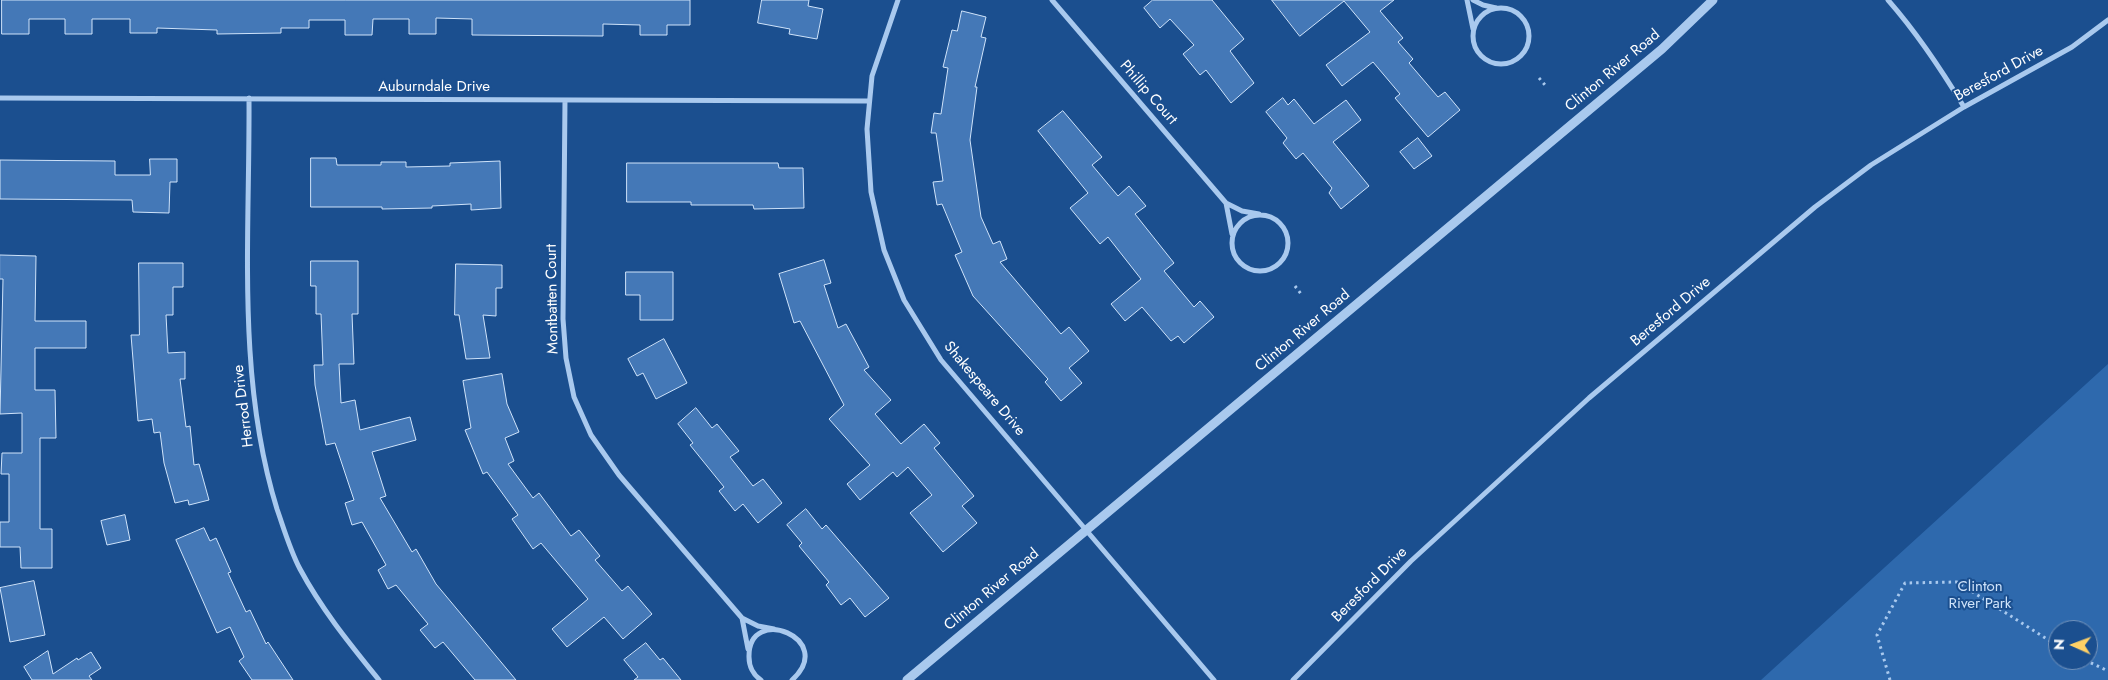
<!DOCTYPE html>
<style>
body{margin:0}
#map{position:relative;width:2108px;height:680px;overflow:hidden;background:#1b4f8f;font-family:Jost,sans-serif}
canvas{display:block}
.north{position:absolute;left:2048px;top:620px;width:50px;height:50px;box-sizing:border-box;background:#1b4f8f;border:1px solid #7695bc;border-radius:50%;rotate:272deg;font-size:14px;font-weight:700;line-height:20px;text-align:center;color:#fff}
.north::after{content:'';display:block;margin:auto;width:18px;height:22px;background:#ffd166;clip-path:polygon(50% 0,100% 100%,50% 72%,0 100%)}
</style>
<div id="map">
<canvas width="2108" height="680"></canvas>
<div class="north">N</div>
</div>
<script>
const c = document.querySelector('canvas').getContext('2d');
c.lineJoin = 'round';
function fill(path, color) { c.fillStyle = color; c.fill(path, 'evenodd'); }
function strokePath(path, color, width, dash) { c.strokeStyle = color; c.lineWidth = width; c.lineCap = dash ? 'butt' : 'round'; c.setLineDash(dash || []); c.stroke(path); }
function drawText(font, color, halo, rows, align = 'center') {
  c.font = font + ' Jost,sans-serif'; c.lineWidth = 4; c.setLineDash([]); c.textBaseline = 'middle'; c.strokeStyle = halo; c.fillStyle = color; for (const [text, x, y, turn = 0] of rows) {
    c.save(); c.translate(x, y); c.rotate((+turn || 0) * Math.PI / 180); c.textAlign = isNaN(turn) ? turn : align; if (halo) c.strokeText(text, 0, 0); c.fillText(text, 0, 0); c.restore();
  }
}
fill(new Path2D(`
 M 2108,364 L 2108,680 L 1761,680 ZM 2058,630 L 2088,630 L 2088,660 L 2058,660 Z`), '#2e69ad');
const building = new Path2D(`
 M 2,0 L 690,0 L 690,25 L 667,25 L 667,35 L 640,35 L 640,25 L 603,24 L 603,36 L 472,35 L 472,19 L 436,18 L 436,34 L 409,34 L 409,19 L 373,19 L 372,35 L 345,35 L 345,20 L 309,20 L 309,28 L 281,28 L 281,33 L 217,34 L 217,30 L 157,28 L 157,33 L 130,33 L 130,19 L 92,19 L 92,34 L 65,34 L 65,19 L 29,19 L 29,34 L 2,34 Z
 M 762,0 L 809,0 L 808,6 L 823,9 L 817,39 L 789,34 L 790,29 L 758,23 Z
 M 1153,0 L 1212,0 L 1244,39 L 1230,51 L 1254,83 L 1231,103 L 1206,70 L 1200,75 L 1183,54 L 1194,45 L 1170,19 L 1160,28 L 1144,8 Z
 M 1272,0 L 1394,0 L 1380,11 L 1403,38 L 1398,42 L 1413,59 L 1409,63 L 1438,97 L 1445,92 L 1460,110 L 1428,137 L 1395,98 L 1400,94 L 1373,62 L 1342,86 L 1326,65 L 1370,32 L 1344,1 L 1300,36 Z
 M 962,11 L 986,17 L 981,37 L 986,38 L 975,87 L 977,87 L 970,140 L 981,217 L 993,244 L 1000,241 L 1007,259 L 1000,262 L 1061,334 L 1069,327 L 1089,351 L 1069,368 L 1082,383 L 1061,401 L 1045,382 L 1048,379 L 973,296 L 955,255 L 962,252 L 942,204 L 937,205 L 933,182 L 943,181 L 936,133 L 931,133 L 934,113 L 941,114 L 948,68 L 943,67 L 952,30 L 957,31 Z
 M 1283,98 L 1288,105 L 1294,99 L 1314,124 L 1346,100 L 1361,120 L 1333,142 L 1369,186 L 1341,209 L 1329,193 L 1332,188 L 1303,153 L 1296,159 L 1283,143 L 1287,138 L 1266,112 Z
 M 1063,111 L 1102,157 L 1092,165 L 1118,196 L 1129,186 L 1146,206 L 1135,214 L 1174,263 L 1164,271 L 1194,307 L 1200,301 L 1214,317 L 1184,343 L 1178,336 L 1171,341 L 1142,307 L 1125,321 L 1111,304 L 1141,279 L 1108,237 L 1100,244 L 1070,208 L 1088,193 L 1038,131 Z
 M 1418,138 L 1432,156 L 1414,169 L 1400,152 Z
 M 311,158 L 336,158 L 337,165 L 381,165 L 381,162 L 406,162 L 406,167 L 450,166 L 450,163 L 500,161 L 501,208 L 471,210 L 471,204 L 432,206 L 432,208 L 382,209 L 382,207 L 311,207 Z
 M 150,159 L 177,159 L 177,182 L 170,182 L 169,213 L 133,212 L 132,200 L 0,199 L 0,160 L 115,161 L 115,175 L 150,175 Z
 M 627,163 L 778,163 L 779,168 L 803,168 L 804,208 L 754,209 L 753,205 L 691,205 L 691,202 L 627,202 Z
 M 0,255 L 36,256 L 35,321 L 86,321 L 86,348 L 35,348 L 35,390 L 55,390 L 56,438 L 40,438 L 40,529 L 52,529 L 52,568 L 21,568 L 20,547 L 0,547 L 0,522 L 9,522 L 9,474 L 1,474 L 2,453 L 22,453 L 22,413 L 0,414 L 3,279 L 0,279 Z
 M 824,260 L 831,283 L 824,285 L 838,328 L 846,324 L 869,367 L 864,370 L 891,400 L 875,414 L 901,444 L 924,424 L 940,443 L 934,448 L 974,496 L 962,506 L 977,523 L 943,552 L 910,513 L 932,495 L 908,467 L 897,477 L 893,472 L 860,500 L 847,484 L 870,465 L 829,419 L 844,405 L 800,321 L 794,323 L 779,274 Z
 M 311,261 L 358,261 L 358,314 L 352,314 L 354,364 L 339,364 L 341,403 L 355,400 L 360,430 L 410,417 L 416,440 L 372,452 L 386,496 L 380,498 L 412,552 L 416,549 L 436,584 L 516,680 L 475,680 L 443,642 L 435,648 L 420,630 L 428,624 L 396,585 L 388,589 L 378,570 L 386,565 L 362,522 L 352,525 L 345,503 L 354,500 L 335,443 L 326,445 L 315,385 L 314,365 L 323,365 L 321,314 L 316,314 L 316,286 L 311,286 Z
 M 139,263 L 183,263 L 183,287 L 173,287 L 173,315 L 166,315 L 168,353 L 185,352 L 185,379 L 180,379 L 186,427 L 190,426 L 194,465 L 199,464 L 209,500 L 189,505 L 188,500 L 175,503 L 164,463 L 160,432 L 154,433 L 152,419 L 138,421 L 131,335 L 139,335 Z
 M 456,264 L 502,265 L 502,288 L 496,288 L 496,316 L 483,315 L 490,358 L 466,359 L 459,315 L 455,315 Z
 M 626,272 L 673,272 L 673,320 L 640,320 L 640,295 L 626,295 Z
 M 664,339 L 687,383 L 656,399 L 643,373 L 637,376 L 628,359 Z
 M 502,374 L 507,404 L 519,432 L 505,438 L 514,461 L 508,464 L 533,498 L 539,493 L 571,536 L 579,530 L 600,556 L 595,560 L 622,591 L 628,586 L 652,614 L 623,639 L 604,617 L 567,647 L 552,629 L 588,599 L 541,543 L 533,549 L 512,519 L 518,515 L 487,472 L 483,474 L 465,430 L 471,428 L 463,381 Z
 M 696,408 L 712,428 L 717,424 L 739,451 L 730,457 L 753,486 L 763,479 L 782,503 L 758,523 L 743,504 L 735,511 L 719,491 L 724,487 L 690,445 L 693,443 L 678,424 Z
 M 806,509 L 822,529 L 826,525 L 889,598 L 865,617 L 850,598 L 841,605 L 826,585 L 829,582 L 799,546 L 802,543 L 787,525 Z
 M 125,515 L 130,540 L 107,545 L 101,521 Z
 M 204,528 L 210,541 L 216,538 L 231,572 L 228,573 L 246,612 L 250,610 L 266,644 L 268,642 L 293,680 L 252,680 L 239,661 L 244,657 L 230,627 L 217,633 L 176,540 Z
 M 34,581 L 45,635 L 10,642 L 0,588 Z
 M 646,643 L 660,660 L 663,658 L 681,680 L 634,680 L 638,677 L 624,660 Z
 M 48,651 L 53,674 L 77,658 L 78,660 L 91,652 L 101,668 L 89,676 L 92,680 L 32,680 L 24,667 Z`);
fill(building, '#4478b7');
strokePath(building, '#cfe3fa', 1);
strokePath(new Path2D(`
 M 1539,78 L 1545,85
 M 1295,286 L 1301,294
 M 2085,660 L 2108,671
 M 1890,680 L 1877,635 L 1905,583 L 1957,582 L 2058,646`), '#a9c9ee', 3, [2.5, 4]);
strokePath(new Path2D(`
 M 898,0 L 872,76 L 867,129 L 871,192 L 884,250 L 904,300 L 941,360 L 1214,680
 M 1052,0 L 1226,203 L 1242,211 L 1259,214
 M 1467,0 L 1473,29
 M 1473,0 L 1483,5 L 1496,8
 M 1888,0 C 1918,34 1941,69 1964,107
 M1473 36a28 28 0 1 1 56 0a28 28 0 1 1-56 0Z
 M 0,98 L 868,101
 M 249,98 C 250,235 236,377 277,509 C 284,529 290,550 300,569 C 322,610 350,644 379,680
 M 565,100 L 563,319 L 566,358 L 574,397 L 591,435 L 619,475 L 742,618 L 758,626 L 774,629
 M 1226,203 L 1232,234
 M1232 243a28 28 0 1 1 56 0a28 28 0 1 1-56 0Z
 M 742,618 L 748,649
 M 761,680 C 753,675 749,666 749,657 C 748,603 838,639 792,680
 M 1293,680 L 1411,561 L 1589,398 L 1815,207 L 1871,165 L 1964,107 L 2072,47 L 2108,20`), '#a9c9ee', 5);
strokePath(new Path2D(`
 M 907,680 L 1662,49 L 1713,0`), '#a9c9ee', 9);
drawText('15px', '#fff', '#1b4f8f', [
 ["Clinton River Road",1613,71,-40],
 ["Beresford Drive",1999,74,-29],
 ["Auburndale Drive",434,87],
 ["Phillip Court",1148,93,49],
 ["Montbatten Court",553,299,-91],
 ["Beresford Drive",1671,312,-40],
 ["Clinton River Road",1303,331,-40],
 ["Shakespeare Drive",984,389,50],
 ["Herrod Drive",244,406,-97],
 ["Beresford Drive",1370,585,-45],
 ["Clinton River Road",992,590,-40]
]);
drawText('15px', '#cfe3fa', '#1b4f8f', [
 ["Clinton",1980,587],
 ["River Park",1980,604]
]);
</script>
